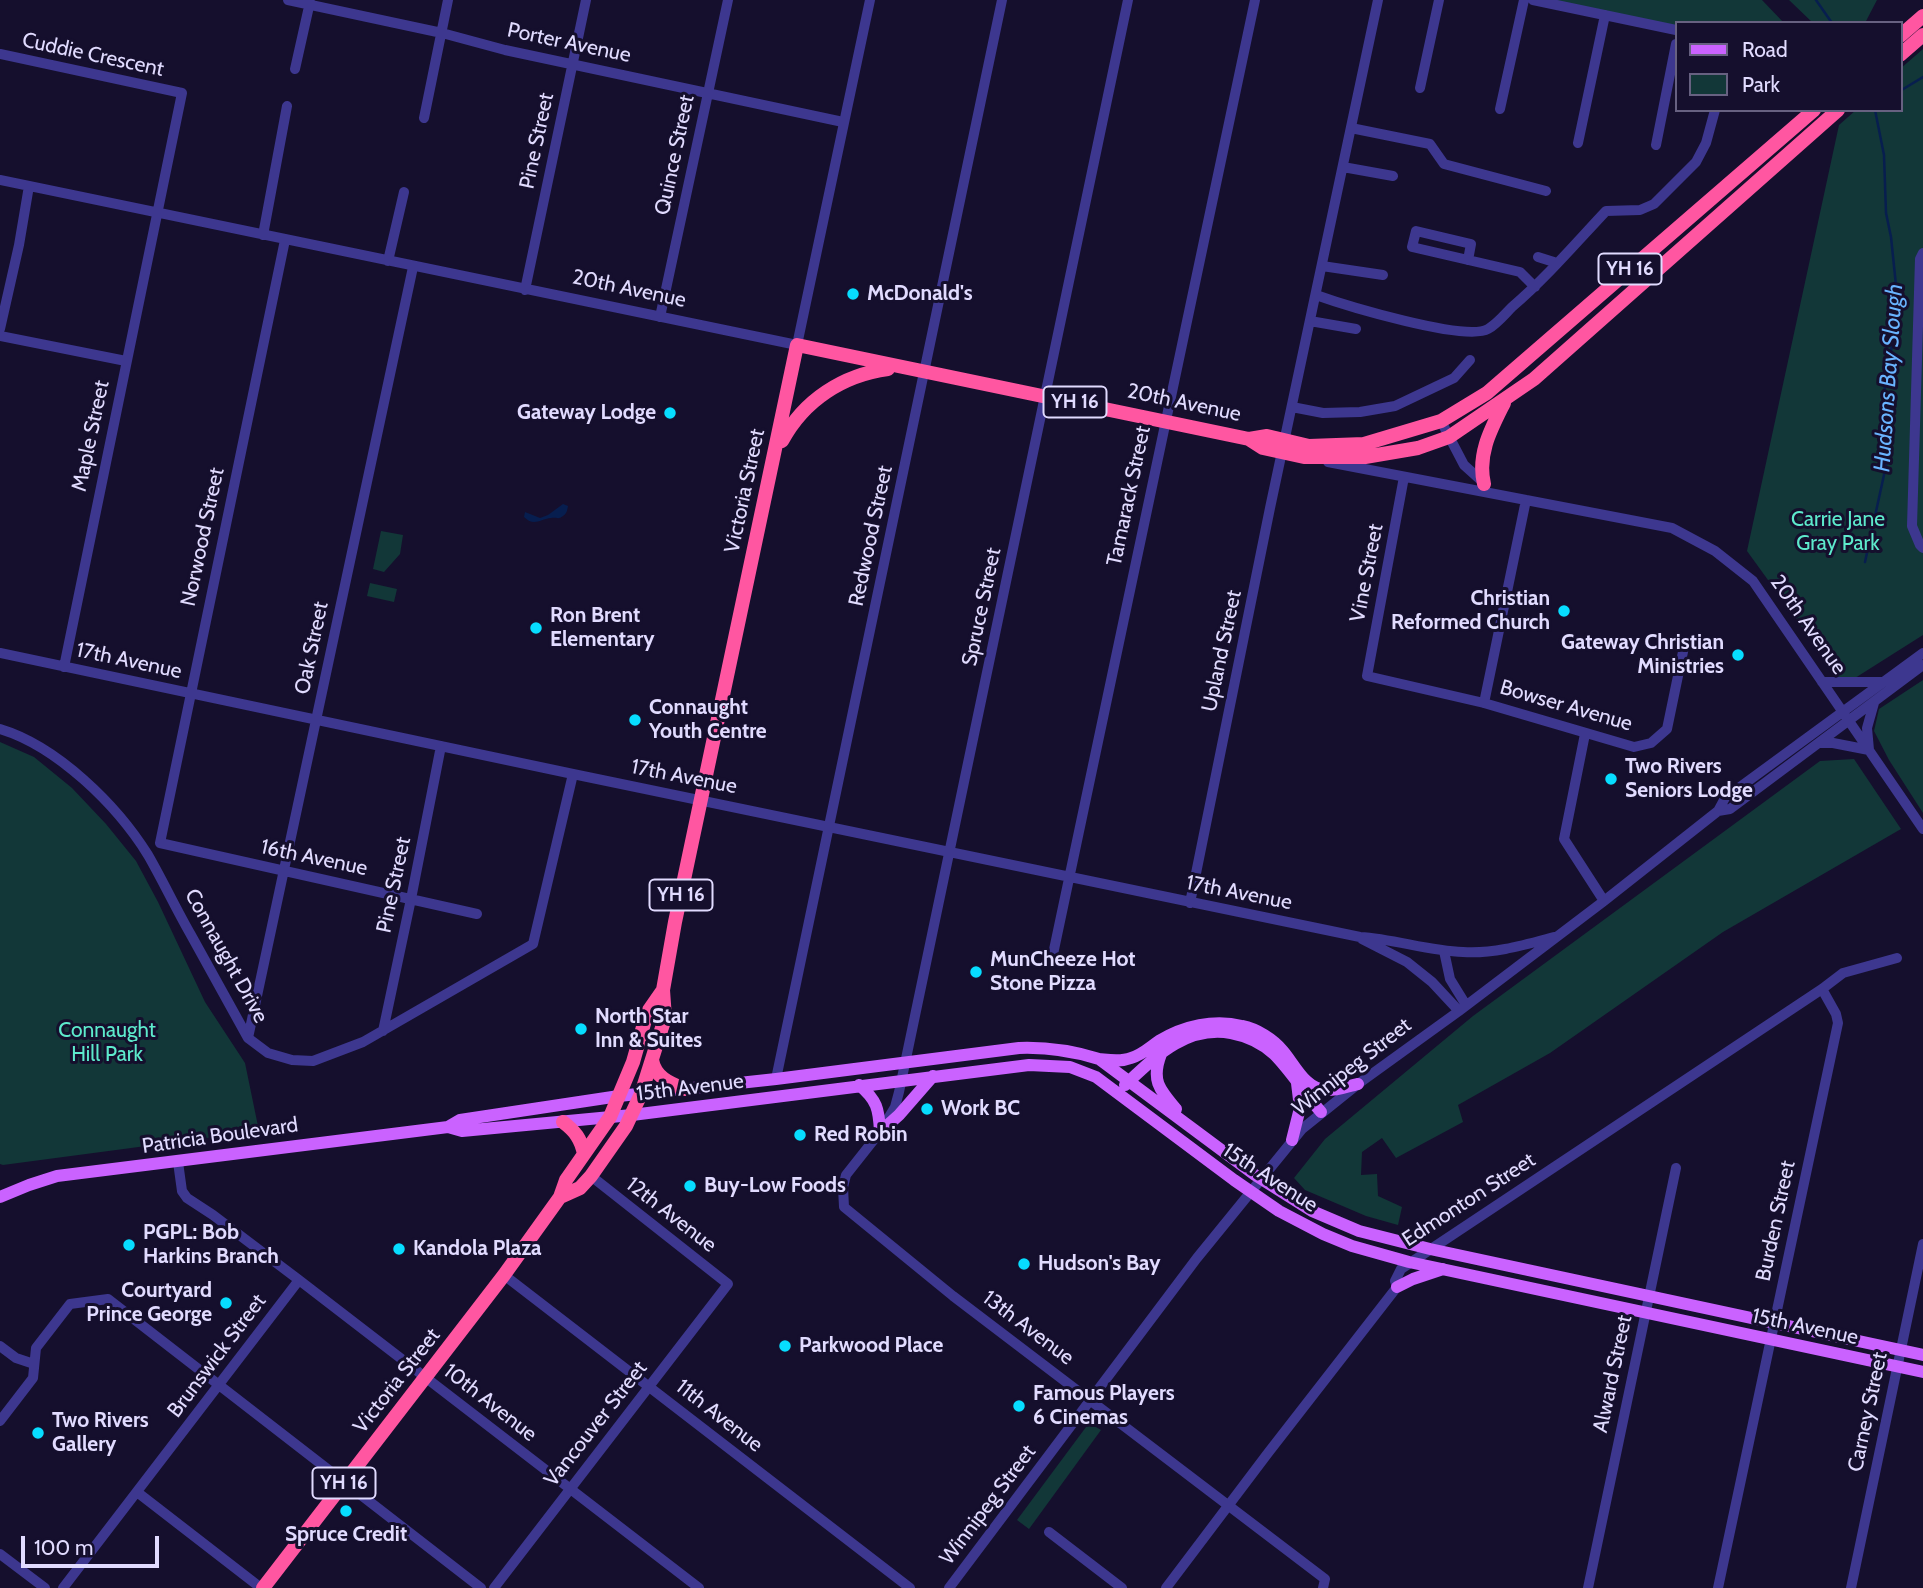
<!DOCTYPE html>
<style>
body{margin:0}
#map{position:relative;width:1923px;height:1588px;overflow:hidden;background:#150f2d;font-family:Cabin,sans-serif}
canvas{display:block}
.legend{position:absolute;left:1675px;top:21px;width:228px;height:91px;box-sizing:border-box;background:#150f2d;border:2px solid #676181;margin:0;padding:9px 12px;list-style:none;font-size:21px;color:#e1dbff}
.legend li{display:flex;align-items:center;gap:14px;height:35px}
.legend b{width:35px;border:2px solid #676181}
.scale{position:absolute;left:21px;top:1536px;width:138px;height:32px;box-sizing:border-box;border:4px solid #e1dbff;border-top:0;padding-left:9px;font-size:21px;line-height:24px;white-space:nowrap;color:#e1dbff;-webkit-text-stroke:5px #150f2d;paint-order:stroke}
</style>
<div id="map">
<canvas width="1923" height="1588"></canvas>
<ul class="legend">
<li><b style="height:9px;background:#ca62ff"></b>Road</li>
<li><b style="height:19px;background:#123738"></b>Park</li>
</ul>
<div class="scale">100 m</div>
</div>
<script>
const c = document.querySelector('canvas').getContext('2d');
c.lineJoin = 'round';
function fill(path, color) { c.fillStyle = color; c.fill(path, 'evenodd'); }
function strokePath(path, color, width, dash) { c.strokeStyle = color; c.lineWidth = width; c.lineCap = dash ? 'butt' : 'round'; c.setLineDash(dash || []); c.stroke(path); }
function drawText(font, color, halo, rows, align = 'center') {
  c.font = font + ' Cabin,sans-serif'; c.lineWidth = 6; c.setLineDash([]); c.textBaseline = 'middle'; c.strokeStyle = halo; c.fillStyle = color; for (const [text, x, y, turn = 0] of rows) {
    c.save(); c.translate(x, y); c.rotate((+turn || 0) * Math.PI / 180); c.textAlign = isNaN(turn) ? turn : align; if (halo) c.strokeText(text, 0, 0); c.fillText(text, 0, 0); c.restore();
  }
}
fill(new Path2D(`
 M 1530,0 L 1762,0 L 1784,23 L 1676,23 L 1676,29 Z
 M 1789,0 L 1877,0 L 1865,23 L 1813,23 Z
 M 1923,49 L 1923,635 L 1844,685 L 1747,551 L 1839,125 L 1856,110 L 1900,110 L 1900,69 Z
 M 381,531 L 403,535 L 400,554 L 384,572 L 373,569 Z
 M 370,583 L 397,589 L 394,602 L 367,596 Z
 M 1923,680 L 1923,813 L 1889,760 L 1874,731 L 1879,709 Z
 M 0,742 L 34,757 L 72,788 L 106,824 L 136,861 L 158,902 L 205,1002 L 245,1063 L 259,1131 L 3,1165 L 0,1164 Z
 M 1854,759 L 1901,829 L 1723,932 L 1550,1053 L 1458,1105 L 1463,1122 L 1396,1158 L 1382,1138 L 1362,1152 L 1361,1175 L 1377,1174 L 1378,1196 L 1402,1207 L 1398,1225 L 1366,1216 L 1305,1190 L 1294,1178 L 1325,1139 L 1473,1016 L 1820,761 Z
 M 1089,1423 L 1101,1430 L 1029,1529 L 1017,1520 Z`), '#123738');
fill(new Path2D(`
 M 563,504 L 568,506 C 567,511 567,513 563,516 C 558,520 557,517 551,518 C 540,519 534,527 524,517 L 525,512 L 540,518 L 548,515 Z`), '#071e4f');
strokePath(new Path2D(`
 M 1816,0 L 1832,23
 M 1900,91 L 1923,77
 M 1865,562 L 1889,452 L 1890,434 L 1883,398 L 1893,339 L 1897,295 L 1891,237 L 1886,213 L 1884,155 L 1875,110`), '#071e4f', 2.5);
strokePath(new Path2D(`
 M 288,0 L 442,33 L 505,50 L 843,122
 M 1128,0 L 899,1092 L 895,1107 L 880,1132 L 846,1175 L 843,1187 L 844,1207 L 953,1296 L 1325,1579 L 1323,1588
 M 1533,0 L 1676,30
 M 0,54 L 182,93 L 64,667
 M 295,69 L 310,2
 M 1420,88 L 1439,0
 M 1500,109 L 1524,0
 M 424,118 L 448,0
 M 1351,128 L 1430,144 L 1444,164 L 1546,191
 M 1578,143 L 1605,15
 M 1656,145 L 1676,44
 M 1343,167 L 1393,176
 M 0,180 L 797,345 L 870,0
 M 263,235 L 287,106
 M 1923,253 L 1920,259 L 1912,526 L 1920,545 L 1923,548
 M 1538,257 L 1557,263
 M 1468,260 L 1471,244 L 1416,231 L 1412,247 L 1520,272 L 1535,287
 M 388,261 L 404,192
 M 1322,266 L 1383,275
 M 525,290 L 586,0
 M 1316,295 C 1344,305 1465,342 1488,329 C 1497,324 1505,314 1512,307 C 1546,278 1575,244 1606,211 L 1640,210 L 1654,204 L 1696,162 L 1706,143 L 1715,110
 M 660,317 L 728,0
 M 1310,321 L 1356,329
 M 0,329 L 19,245 L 29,186
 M 0,336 L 126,361
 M 1292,407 L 1323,413 L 1360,412 L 1395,406 L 1454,378 L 1470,360
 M 1441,421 L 1464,465 L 1484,483
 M 1328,462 L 1672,528 L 1715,551 L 1753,581 L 1923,829
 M 1404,477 L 1367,676 L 1484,703 L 1634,747 L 1651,743 L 1667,729 L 1684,647
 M 0,653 L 573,774 L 1360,937 C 1395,939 1428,951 1463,952 C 1494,954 1524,945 1554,937
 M 1822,682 L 1881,682
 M 1484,703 L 1526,500
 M 0,729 C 57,746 117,805 148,855 C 163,881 176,909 191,935 C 210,969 229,1003 248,1038 L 268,1053 L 292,1060 L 313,1061 L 363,1042 L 533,944 L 573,774
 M 1585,734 L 1564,839 L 1604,901
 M 1819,743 L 1833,743 L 1869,750
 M 1869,750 L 1867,728 L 1874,703
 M 1718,811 L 1730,809 L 1923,665
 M 160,843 L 285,240
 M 160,843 L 477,914
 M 1190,903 L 1270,508 L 1378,0
 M 1362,939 L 1407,962 L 1432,982 L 1459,1011
 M 1444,951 L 1450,979 L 1466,1005
 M 1052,959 C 1117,639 1188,320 1255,0
 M 383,1031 L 411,899 L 441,746
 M 248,1038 L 413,267
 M 776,1079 L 1002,0
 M 178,1162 L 182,1191 L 187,1198 L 213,1215 L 299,1280 L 699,1588
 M 504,1275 L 910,1588
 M 0,1346 L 16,1358 L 34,1364
 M 0,1421 L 33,1378 L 36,1348 L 70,1304 L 108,1299 L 481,1588
 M 137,1492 L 261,1588
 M 1049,1532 L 1122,1588
 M 0,1554 L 45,1588
 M 63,1588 L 299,1280
 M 494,1588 L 728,1284 L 591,1176
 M 949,1588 L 1197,1258 L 1302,1129 L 1358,1084 L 1459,1011 L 1604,901 L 1718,811 L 1725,798 L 1923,653
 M 1166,1588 L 1268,1453 L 1397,1287 L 1395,1281 L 1401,1269 L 1822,989 L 1843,973 L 1897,958
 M 1588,1588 L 1676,1168
 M 1718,1588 L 1838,1023 L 1836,1014 L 1822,989
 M 1851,1588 L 1923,1244`), '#3d378f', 10);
strokePath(new Path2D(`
 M 1161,1054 C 1151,1080 1159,1089 1176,1109
 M 1099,1059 C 1110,1060 1121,1062 1131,1058 C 1142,1055 1150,1047 1159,1041 C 1184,1026 1214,1019 1242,1026 C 1257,1029 1273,1039 1283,1051 C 1295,1065 1305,1089 1326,1090 C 1336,1091 1348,1086 1358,1084
 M 859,1085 C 877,1100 879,1109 880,1132
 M 1125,1085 C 1155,1057 1186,1025 1231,1033 C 1247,1036 1262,1043 1274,1054 C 1291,1071 1305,1094 1321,1112
 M 448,1127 L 462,1131 L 632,1115 L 1029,1065 L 1070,1067 L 1096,1077 L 1234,1180 L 1279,1211 L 1323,1234 L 1352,1246 L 1409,1262 L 1923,1372
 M 880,1132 L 899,1115 L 933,1076
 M 1292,1140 L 1300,1108 L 1297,1083
 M 0,1197 L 29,1185 L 57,1176 L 448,1127 L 460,1120 L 619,1096 L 776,1079 L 1019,1048 C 1047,1047 1073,1051 1099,1059 L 1255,1175 L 1312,1211 L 1359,1231 L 1430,1249 L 1923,1355
 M 1397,1287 L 1413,1279 L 1443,1269`), '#ca62ff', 12);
strokePath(new Path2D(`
 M 1900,36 L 1923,16
 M 1900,55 L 1923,35
 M 1249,439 L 1263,448 L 1304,457 L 1365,457 L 1418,448 L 1449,437 L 1534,379 L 1838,110
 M 782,441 C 804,400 843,375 888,369
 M 1484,484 C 1477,454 1491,429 1504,403
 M 652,1060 C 655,1077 669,1083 684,1089
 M 563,1122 C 575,1131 581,1139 584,1154
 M 560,1197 L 580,1188 L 591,1176 L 626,1126 L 641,1094 L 665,1018 L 663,990 L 675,922 L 797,345 L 1249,439 L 1267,436 L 1309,446 L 1364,444 L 1441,421 L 1487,393 L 1814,110
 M 263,1588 L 504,1275 L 560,1197 L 566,1180 L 610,1117 L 633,1062 L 647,1013 L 663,990`), '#ff56a1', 14);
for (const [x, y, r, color] of [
 [853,294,7,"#07ddff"],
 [670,413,7,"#07ddff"],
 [1564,611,7,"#07ddff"],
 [536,628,7,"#07ddff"],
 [1738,655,7,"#07ddff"],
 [635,720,7,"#07ddff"],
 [1611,779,7,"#07ddff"],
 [976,972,7,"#07ddff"],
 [581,1029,7,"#07ddff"],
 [927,1109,7,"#07ddff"],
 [800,1135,7,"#07ddff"],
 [690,1186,7,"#07ddff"],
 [129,1245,7,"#07ddff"],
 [399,1249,7,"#07ddff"],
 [1024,1264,7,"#07ddff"],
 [226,1303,7,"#07ddff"],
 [785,1346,7,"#07ddff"],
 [1019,1406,7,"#07ddff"],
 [38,1433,7,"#07ddff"],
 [346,1511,7,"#07ddff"]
]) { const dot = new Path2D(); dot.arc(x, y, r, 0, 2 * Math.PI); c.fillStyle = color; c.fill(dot); strokePath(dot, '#150f2d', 2.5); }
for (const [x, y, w] of [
 [1630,269,63],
 [1075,402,63],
 [681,895,63],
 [344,1483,63]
]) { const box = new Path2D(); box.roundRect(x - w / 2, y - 15.5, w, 31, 5); c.fillStyle = '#150f2d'; c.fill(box); strokePath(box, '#e1dbff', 2); }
drawText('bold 19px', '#e1dbff', null, [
 ["YH 16",1630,269],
 ["YH 16",1075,402],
 ["YH 16",681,895],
 ["YH 16",344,1483]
]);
drawText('21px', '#e1dbff', '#150f2d', [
 ["Porter Avenue",569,43,12],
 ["Cuddie Crescent",93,55,12],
 ["Pine Street",537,141,-78],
 ["Quince Street",675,155,-78],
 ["20th Avenue",629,289,12],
 ["20th Avenue",1184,403,12],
 ["Maple Street",91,436,-78],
 ["Victoria Street",745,491,-78],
 ["Tamarack Street",1129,496,-78],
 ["Redwood Street",871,536,-78],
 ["Norwood Street",203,537,-78],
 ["Vine Street",1367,573,-79],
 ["Spruce Street",982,607,-78],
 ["20th Avenue",1808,625,55],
 ["Oak Street",312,648,-78],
 ["Upland Street",1222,651,-78],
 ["17th Avenue",129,661,12],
 ["Bowser Avenue",1566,706,16],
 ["17th Avenue",684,777,11],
 ["16th Avenue",314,858,12],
 ["Pine Street",394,885,-78],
 ["17th Avenue",1239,893,11],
 ["Connaught Drive",226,956,61],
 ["Winnipeg Street",1352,1067,-38],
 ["15th Avenue",690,1088,-7],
 ["Patricia Boulevard",220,1136,-8],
 ["15th Avenue",1270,1178,33],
 ["Edmonton Street",1469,1200,-33],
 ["12th Avenue",671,1215,38],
 ["Burden Street",1776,1221,-78],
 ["15th Avenue",1805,1327,12],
 ["13th Avenue",1028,1328,37],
 ["Brunswick Street",217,1356,-53],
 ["Alward Street",1613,1374,-78],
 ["Victoria Street",397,1381,-52],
 ["10th Avenue",490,1403,38],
 ["Carney Street",1868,1412,-78],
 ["11th Avenue",719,1416,38],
 ["Vancouver Street",596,1424,-52],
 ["Winnipeg Street",988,1505,-53]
]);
drawText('bold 21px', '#e1dbff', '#150f2d', [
 ["McDonald's",867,294],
 ["Gateway Lodge",656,413,"right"],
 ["Christian",1550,599,"right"],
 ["Reformed Church",1550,623,"right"],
 ["Ron Brent",550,616],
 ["Elementary",550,640],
 ["Gateway Christian",1724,643,"right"],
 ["Ministries",1724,667,"right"],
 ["Connaught",649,708],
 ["Youth Centre",649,732],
 ["Two Rivers",1625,767],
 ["Seniors Lodge",1625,791],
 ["MunCheeze Hot",990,960],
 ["Stone Pizza",990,984],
 ["North Star",595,1017],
 ["Inn & Suites",595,1041],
 ["Work BC",941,1109],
 ["Red Robin",814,1135],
 ["Buy-Low Foods",704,1186],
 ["PGPL: Bob",143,1233],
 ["Harkins Branch",143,1257],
 ["Kandola Plaza",413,1249],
 ["Hudson's Bay",1038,1264],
 ["Courtyard",212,1291,"right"],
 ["Prince George",212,1315,"right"],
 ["Parkwood Place",799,1346],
 ["Famous Players",1033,1394],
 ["6 Cinemas",1033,1418],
 ["Two Rivers",52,1421],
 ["Gallery",52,1445],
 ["Spruce Credit",346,1535,"center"]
], 'left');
drawText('21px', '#5deacc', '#150f2d', [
 ["Carrie Jane",1838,520],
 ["Gray Park",1838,544],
 ["Connaught",107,1031],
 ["Hill Park",107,1055]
]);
drawText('italic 23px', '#69b4ff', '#150f2d', [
 ["Hudsons Bay Slough",1889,378,-86]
]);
</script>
